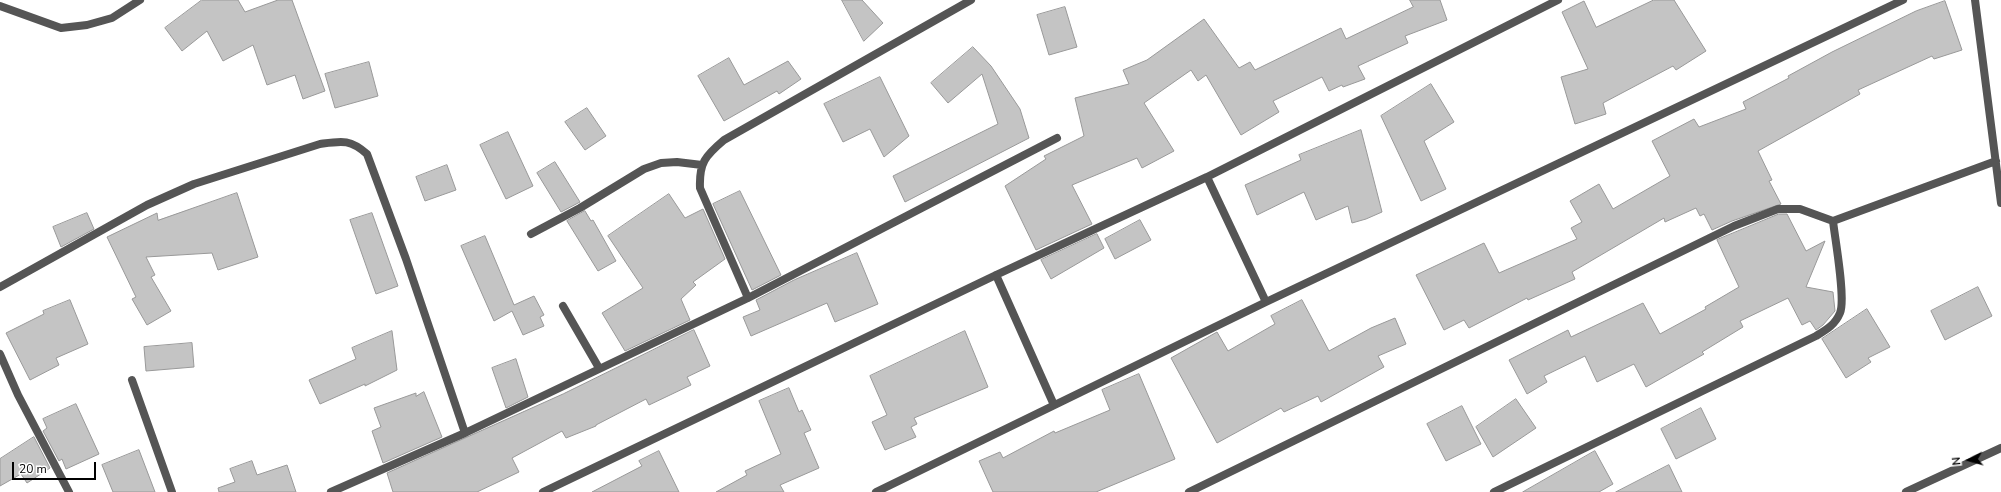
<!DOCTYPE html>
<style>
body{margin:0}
#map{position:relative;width:2001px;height:492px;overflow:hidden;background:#fff;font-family:"Nunito Sans",sans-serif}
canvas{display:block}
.north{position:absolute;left:1949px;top:440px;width:40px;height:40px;-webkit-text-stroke:3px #fff;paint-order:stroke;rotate:264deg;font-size:11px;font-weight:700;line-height:16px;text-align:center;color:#000}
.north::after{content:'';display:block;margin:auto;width:14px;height:18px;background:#000;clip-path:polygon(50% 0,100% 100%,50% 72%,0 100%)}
.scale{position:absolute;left:12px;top:462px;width:84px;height:18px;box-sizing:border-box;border:2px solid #000;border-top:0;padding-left:5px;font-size:12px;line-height:14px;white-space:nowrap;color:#000;-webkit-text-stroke:3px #fff;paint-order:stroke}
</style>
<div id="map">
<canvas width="2001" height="492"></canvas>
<div class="north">N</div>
<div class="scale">20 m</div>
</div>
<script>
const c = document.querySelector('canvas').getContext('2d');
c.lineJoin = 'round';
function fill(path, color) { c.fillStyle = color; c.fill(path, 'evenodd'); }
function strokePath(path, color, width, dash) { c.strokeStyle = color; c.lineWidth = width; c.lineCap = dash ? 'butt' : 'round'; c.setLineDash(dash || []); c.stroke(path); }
const building = new Path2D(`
 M 202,0 L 238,0 L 245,12 L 278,0 L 292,0 L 325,91 L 303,99 L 295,75 L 267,85 L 253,45 L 223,61 L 207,31 L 182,51 L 165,28 Z
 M 842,0 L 862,0 L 883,23 L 864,41 Z
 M 1410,0 L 1440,0 L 1447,20 L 1405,36 L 1408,43 L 1358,66 L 1365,79 L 1343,87 L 1342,85 L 1329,91 L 1322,77 L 1273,101 L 1279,112 L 1241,135 L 1206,75 L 1198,81 L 1191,70 L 1144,103 L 1174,151 L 1142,168 L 1137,158 L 1072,185 L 1092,224 L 1036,250 L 1005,186 L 1046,159 L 1044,156 L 1084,136 L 1075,98 L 1129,84 L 1123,70 L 1147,60 L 1204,19 L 1239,68 L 1250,62 L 1255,70 L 1341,28 L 1346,39 L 1413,7 Z
 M 1654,0 L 1674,0 L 1706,51 L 1676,70 L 1673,66 L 1603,103 L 1606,114 L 1575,124 L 1561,77 L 1588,69 L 1562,12 L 1584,1 L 1596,27 Z
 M 1945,1 L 1962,50 L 1934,59 L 1932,56 L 1858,90 L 1860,94 L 1758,151 L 1772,180 L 1769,181 L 1781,204 L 1732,221 L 1712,230 L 1704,214 L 1700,216 L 1696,208 L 1665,222 L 1664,218 L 1572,272 L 1575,279 L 1528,300 L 1527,298 L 1469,328 L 1464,320 L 1444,330 L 1416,275 L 1484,243 L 1499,273 L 1577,239 L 1571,228 L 1582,222 L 1570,201 L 1599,184 L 1613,209 L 1670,176 L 1652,141 L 1694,119 L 1699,127 L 1746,109 L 1743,102 L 1789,78 L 1788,76 L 1832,52 L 1916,11 Z
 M 1065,7 L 1077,47 L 1049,55 L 1037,15 Z
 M 973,47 L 991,66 L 1020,109 L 1029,138 L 905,202 L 893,176 L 998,124 L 982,74 L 948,103 L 931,83 Z
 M 729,58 L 744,85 L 788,61 L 801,79 L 779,94 L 777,91 L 724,121 L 698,76 Z
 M 369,62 L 378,96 L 335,108 L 325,74 Z
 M 880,77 L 909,136 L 884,157 L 870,129 L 843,142 L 824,104 Z
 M 1431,84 L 1454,122 L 1424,141 L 1446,189 L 1421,201 L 1381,116 Z
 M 587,108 L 606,136 L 585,150 L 565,122 Z
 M 1361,130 L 1382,212 L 1366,219 L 1352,223 L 1348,206 L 1316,220 L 1304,192 L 1257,215 L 1245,185 L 1301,160 L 1299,155 Z
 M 508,132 L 533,186 L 506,199 L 480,145 Z
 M 555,162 L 580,202 L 561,212 L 537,173 Z
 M 447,165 L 456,190 L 425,201 L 416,177 Z
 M 740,191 L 781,275 L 752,290 L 713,204 Z
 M 237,193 L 258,257 L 218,270 L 212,253 L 146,257 L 155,275 L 151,277 L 171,311 L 147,325 L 132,299 L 136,297 L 107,237 L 157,213 L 158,220 Z
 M 669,194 L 685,218 L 703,209 L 725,259 L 693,282 L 696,285 L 681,299 L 690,320 L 625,351 L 602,313 L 643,288 L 608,236 Z
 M 585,211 L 591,221 L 593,220 L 616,261 L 598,271 L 567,221 Z
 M 87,213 L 94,229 L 61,247 L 53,227 Z
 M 372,213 L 398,286 L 376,294 L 350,220 Z
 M 1779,214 L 1787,214 L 1806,251 L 1825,241 L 1806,287 L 1833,292 L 1835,311 L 1823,325 L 1816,330 L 1810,321 L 1802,325 L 1788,298 L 1740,321 L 1743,327 L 1702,352 L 1704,354 L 1646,387 L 1634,364 L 1597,382 L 1585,356 L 1544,376 L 1547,382 L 1527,394 L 1509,360 L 1568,330 L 1571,337 L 1643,303 L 1660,334 L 1706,309 L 1705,307 L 1739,287 L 1717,240 Z
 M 1140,220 L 1151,240 L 1115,259 L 1105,239 Z
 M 1097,234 L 1104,248 L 1051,279 L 1041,260 Z
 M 485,236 L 514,305 L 534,296 L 544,315 L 540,317 L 544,326 L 523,335 L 512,311 L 494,321 L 461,246 Z
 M 857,253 L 878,304 L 835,322 L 827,303 L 751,336 L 743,317 L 760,310 L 756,300 L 794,280 Z
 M 1978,287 L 1992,316 L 1945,340 L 1931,311 Z
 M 70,300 L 88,344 L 56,358 L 59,365 L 30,380 L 6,333 L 44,314 L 43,311 Z
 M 1302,300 L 1329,351 L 1371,328 L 1395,318 L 1406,344 L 1378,356 L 1384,367 L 1321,402 L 1318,396 L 1284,412 L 1281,408 L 1217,443 L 1171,358 L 1217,332 L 1228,351 L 1275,324 L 1271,316 Z
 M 1867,309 L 1890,347 L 1868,358 L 1871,362 L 1846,378 L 1822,339 Z
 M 694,330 L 710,366 L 687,377 L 691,385 L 649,405 L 646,399 L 596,425 L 596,426 L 566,438 L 562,431 L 512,458 L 519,472 L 477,492 L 393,492 L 387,473 L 563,394 Z
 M 392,331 L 397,370 L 365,386 L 365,384 L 320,404 L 309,380 L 356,359 L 352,348 Z
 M 965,331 L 988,387 L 914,418 L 917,424 L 911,427 L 916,437 L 885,450 L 872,422 L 887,415 L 870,376 Z
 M 192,343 L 194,367 L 146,371 L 144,347 Z
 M 516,359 L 528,397 L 506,408 L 492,368 Z
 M 1139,374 L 1175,459 L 1096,492 L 993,492 L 979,461 L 1000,452 L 1003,458 L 1054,431 L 1055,433 L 1110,410 L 1102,390 Z
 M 789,388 L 799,412 L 802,410 L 811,430 L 804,433 L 819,468 L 780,485 L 784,492 L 716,492 L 747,475 L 745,471 L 781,454 L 759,401 Z
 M 424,392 L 442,437 L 383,463 L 372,431 L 381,427 L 374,408 L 416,393 L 416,396 Z
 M 1516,399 L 1536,428 L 1493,457 L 1476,427 Z
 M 76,404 L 99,454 L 66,469 L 62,459 L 59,461 L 43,431 L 47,428 L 43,419 Z
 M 1462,406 L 1481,444 L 1446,461 L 1427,424 Z
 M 1701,408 L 1716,439 L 1676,459 L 1661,429 Z
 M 34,437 L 50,468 L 27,483 L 21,474 L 0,486 L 0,459 Z
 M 139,450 L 155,492 L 113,492 L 102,465 Z
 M 659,451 L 679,492 L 592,492 L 642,466 L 639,461 Z
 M 1595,451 L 1613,484 L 1599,492 L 1523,492 Z
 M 252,461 L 257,475 L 287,465 L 296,492 L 219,492 L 218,488 L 235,482 L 230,469 Z
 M 1669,465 L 1682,492 L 1616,492 Z`);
fill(building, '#c4c4c4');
strokePath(building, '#999', 1);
strokePath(new Path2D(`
 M 1975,0 L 2001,203
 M 0,6 L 61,28 L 87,25 L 112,18 L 140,0
 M 1207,177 L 1266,302
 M 1833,221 L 1996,161
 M 531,234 L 580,208 L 644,169 L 661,163 L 677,162 L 702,165
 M 996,275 L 1054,405
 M 0,287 L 147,205 L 194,184 L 320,144 C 342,141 350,139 367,154 L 406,259 L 465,433
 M 748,298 L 700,188 C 699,163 705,156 724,140 L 971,0
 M 563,306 L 599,368
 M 0,354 L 18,395 L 69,492
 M 132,380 L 172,492
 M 331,492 L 465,433 L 748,298 L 1057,138
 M 543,492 L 996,275 L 1207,177 L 1558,0
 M 876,492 L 1266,302 L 1903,0
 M 1189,492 L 1734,226 L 1778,209 L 1800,209 L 1833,221 C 1835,239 1846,299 1840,313 C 1835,325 1826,330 1816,336 L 1494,492
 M 1906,492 L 2001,448`), '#555', 8);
</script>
